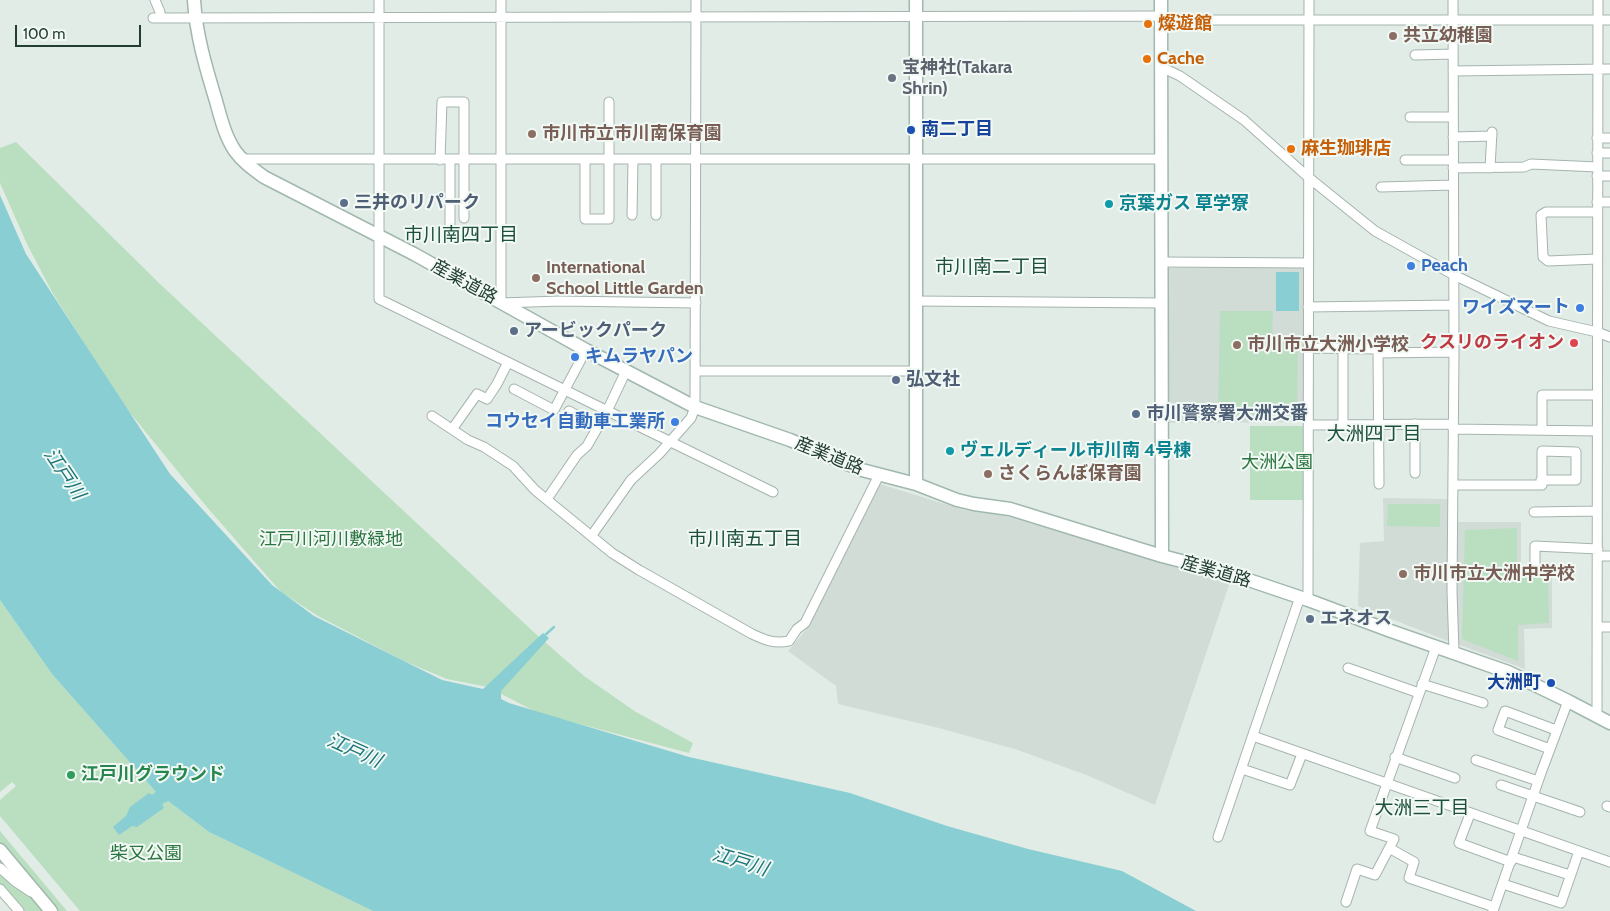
<!DOCTYPE html>
<meta charset="utf-8">
<style>
body{margin:0}
#map{position:relative;width:1610px;height:911px;overflow:hidden;background:#e2ece6;font-family:Cabin,sans-serif}
canvas{display:block}
.scale{position:absolute;left:15px;top:25px;width:126px;height:22px;box-sizing:border-box;border:2px solid #223d33;border-top:0;padding-left:6px;font-size:15px;line-height:18px;white-space:nowrap;color:#223d33;-webkit-text-stroke:4px #f2f9f5;paint-order:stroke}
</style>
<div id="map">
<canvas width="1610" height="911"></canvas>
<div class="scale">100 m</div>
</div>
<script>
const c = document.querySelector('canvas').getContext('2d');
c.lineJoin = 'round';
function fill(path, color) { c.fillStyle = color; c.fill(path, 'evenodd'); }
function strokePath(path, color, width, dash) { c.strokeStyle = color; c.lineWidth = width; c.lineCap = dash ? 'butt' : 'round'; c.setLineDash(dash || []); c.stroke(path); }
function drawText(font, color, halo, rows, align = 'center') {
  c.font = font + ' Cabin,"Noto Sans JP",sans-serif'; c.lineWidth = 4; c.setLineDash([]); c.textBaseline = 'middle'; c.strokeStyle = halo; c.fillStyle = color; for (const [text, x, y, turn = 0] of rows) {
    c.save(); c.translate(x, y); c.rotate((+turn || 0) * Math.PI / 180); c.textAlign = isNaN(turn) ? turn : align; if (halo) c.strokeText(text, 0, 0); c.fillText(text, 0, 0); c.restore();
  }
}
fill(new Path2D(`
 M 1306,267 L 1306,422 L 1169,423 L 1169,268 Z
 M 880,484 L 964,510 L 1002,515 L 1230,582 L 1155,805 L 1089,776 L 1018,750 L 939,728 L 838,704 L 836,686 L 788,651 L 806,630 Z
 M 1383,498 L 1447,499 L 1448,641 L 1358,606 L 1360,543 L 1384,541 Z
 M 1456,522 L 1521,522 L 1521,568 L 1552,568 L 1552,628 L 1524,629 L 1525,669 L 1457,644 Z`), '#d0dcd5');
fill(new Path2D(`
 M 16,142 L 160,284 L 538,636 L 584,676 L 636,712 L 693,743 L 689,753 L 538,713 L 488,687 L 447,679 L 404,661 L 360,638 L 318,616 L 281,592 L 206,506 L 122,403 L 52,292 L 27,244 L 0,183 L 0,148 Z
 M 1220,311 L 1273,311 L 1272,342 L 1298,342 L 1297,414 L 1218,414 Z
 M 1250,426 L 1305,426 L 1304,500 L 1250,500 Z
 M 1388,504 L 1440,504 L 1440,527 L 1387,526 Z
 M 1517,528 L 1517,573 L 1548,571 L 1549,623 L 1518,625 L 1518,661 L 1462,639 L 1465,530 Z
 M 0,600 L 52,674 L 156,792 L 209,832 L 373,911 L 80,911 L 0,816 L 0,800 L 16,786 L 12,782 L 0,792 Z
 M 0,831 L 67,911 L 57,911 L 0,843 Z
 M 0,871 L 46,911 L 22,911 L 0,885 Z`), '#badec0');
fill(new Path2D(`
 M 0,195 L 26,254 L 170,474 L 272,585 L 314,616 L 442,680 L 483,689 L 543,633 L 549,638 L 501,691 L 501,699 L 509,703 L 689,757 L 850,793 L 947,826 L 1028,849 L 1122,871 L 1196,911 L 373,911 L 209,832 L 168,801 L 162,804 L 164,808 L 137,827 L 132,826 L 119,835 L 113,827 L 126,816 L 130,807 L 149,793 L 152,795 L 156,792 L 52,674 L 0,600 Z
 M 1276,272 L 1299,272 L 1299,311 L 1276,311 Z`), '#89ced2');
strokePath(new Path2D(`
 M 544,636 L 554,627`), '#89ced2', 2.5);
const street = new Path2D(`
 M 155,0 L 160,12 L 160,18
 M 379,0 L 379,299 L 773,492
 M 501,0 L 501,303 L 560,301 L 696,303
 M 1453,0 L 1454,352 L 1452,591 L 1454,652
 M 153,18 L 1161,16
 M 1161,20 L 1610,20
 M 1415,55 L 1453,54
 M 1161,67 L 1180,76 L 1244,120 L 1308,177 L 1375,231 L 1454,275 L 1549,321 L 1597,332 L 1610,337
 M 1453,71 L 1610,69
 M 1410,117 L 1453,117
 M 1453,137 L 1492,136
 M 1597,138 L 1610,138
 M 1597,153 L 1610,153
 M 242,159 L 1161,159
 M 440,160 L 442,102 L 464,102 L 464,218
 M 585,160 L 585,219 L 609,219 L 609,102
 M 1405,160 L 1453,160
 M 1453,168 L 1524,167 L 1531,164 L 1597,167
 M 1490,168 L 1492,132
 M 1597,176 L 1610,176
 M 1381,187 L 1453,185
 M 1597,202 L 1610,202
 M 632,215 L 633,160
 M 656,215 L 656,160
 M 450,228 L 450,160
 M 1597,259 L 1548,261 L 1543,257 L 1541,215 L 1546,212 L 1597,212
 M 1162,262 L 1308,263
 M 915,301 L 1162,303
 M 1308,307 L 1454,305
 M 1308,348 L 1378,349 L 1379,484
 M 1343,348 L 1343,424
 M 1378,353 L 1454,352
 M 696,371 L 915,371
 M 514,389 L 554,410 L 586,350
 M 569,411 L 598,427
 M 432,416 L 468,440 L 484,447 L 513,466 L 535,490 L 612,553 L 639,570 L 752,634 C 765,640 774,644 789,641 L 797,629 L 805,623 L 879,475
 M 1415,424 L 1415,473
 M 1309,425 L 1453,424
 M 453,428 L 477,394 L 487,399 L 497,384 L 508,362
 M 1453,429 L 1597,431
 M 1542,430 L 1542,395 L 1597,395
 M 1453,485 L 1542,485 L 1542,451 L 1576,452 L 1576,480 L 1541,480
 M 547,499 L 577,455 L 587,446 L 607,411 L 626,371
 M 1534,512 L 1597,511
 M 592,535 L 631,480 L 659,454 L 691,418 L 695,407 L 696,0
 M 1598,556 L 1610,556
 M 1535,565 L 1535,546 L 1598,549
 M 1308,600 L 1309,0
 M 1598,627 L 1610,627
 M 1348,668 L 1419,693
 M 1422,684 L 1483,703
 M 1597,716 L 1598,0
 M 1253,736 L 1610,862
 M 1550,749 L 1498,730 L 1505,711 L 1556,730
 M 1395,757 L 1455,778
 M 1476,760 L 1538,781
 M 1242,769 L 1290,785 L 1302,754
 M 1501,785 L 1580,812
 M 1607,806 L 1610,807
 M 1470,814 L 1459,843 L 1511,862
 M 1218,837 L 1300,597
 M 1389,848 L 1414,862 L 1409,878 L 1494,907
 M 1513,857 L 1570,875
 M 0,868 L 16,882 L 31,892
 M 1503,884 L 1561,903 L 1579,851
 M 0,889 L 19,911
 M 1346,902 L 1357,869 L 1375,875 L 1394,839 L 1370,831 L 1436,647
 M 1493,911 L 1541,773 L 1568,701`);
const secondary = new Path2D(`
 M 194,0 C 196,35 206,68 216,101 C 221,119 225,136 235,151 C 243,162 253,169 264,177 L 414,254 L 586,350 L 695,407 L 790,440 L 862,470 L 916,484 L 957,500 L 974,504 L 1010,509 L 1162,556 L 1228,573 L 1308,600 L 1388,630 L 1508,672 L 1568,701 L 1610,723
 M 1161,0 L 1162,556
 M 916,484 L 916,0
 M 0,850 L 51,911`);
strokePath(street, '#a5b4ad', 11);
strokePath(secondary, '#a0b8ad', 15);
strokePath(street, '#fff', 9);
strokePath(secondary, '#fff', 12);
for (const [x, y, r, color] of [
 [1148,24,5,"#e8710a"],
 [1393,36,5,"#8d6e63"],
 [1147,59,5,"#e8710a"],
 [892,78,5,"#6b7280"],
 [911,130,5,"#1a4fb4"],
 [532,134,5,"#8d6e63"],
 [1291,149,5,"#e8710a"],
 [344,203,5,"#5c6f8a"],
 [1109,204,5,"#0f9aa8"],
 [1411,266,5,"#3f7fe0"],
 [536,278,5,"#8d6e63"],
 [1580,308,5,"#3f7fe0"],
 [514,331,5,"#5c6f8a"],
 [1574,343,5,"#e0444e"],
 [1237,345,5,"#8d6e63"],
 [575,357,5,"#3f7fe0"],
 [896,380,5,"#5c6f8a"],
 [1136,414,5,"#5c6f8a"],
 [675,422,5,"#3f7fe0"],
 [950,451,5,"#0f9aa8"],
 [988,474,5,"#8d6e63"],
 [1403,574,5,"#8d6e63"],
 [1310,619,5,"#5c6f8a"],
 [1551,683,5,"#1a4fb4"],
 [71,775,5,"#2e9e5b"]
]) { const dot = new Path2D(); dot.arc(x, y, r, 0, 2 * Math.PI); c.fillStyle = color; c.fill(dot); strokePath(dot, '#f2f9f5', 2); }
drawText('bold 18px', '#c56008', '#f2f9f5', [
 ["燦遊館",1158,24],
 ["Cache",1157,59],
 ["麻生珈琲店",1301,149]
], 'left');
drawText('bold 18px', '#785e54', '#f2f9f5', [
 ["共立幼稚園",1403,36],
 ["市川市立市川南保育園",542,134],
 ["International",546,268],
 ["School Little Garden",546,289],
 ["市川市立大洲小学校",1247,345],
 ["さくらんぼ保育園",998,474],
 ["市川市立大洲中学校",1413,574]
], 'left');
drawText('bold 18px', '#5b616d', '#f2f9f5', [
 ["宝神社(Takara",902,68],
 ["Shrin)",902,89]
], 'left');
drawText('bold 18px', '#164399', '#f2f9f5', [
 ["南二丁目",921,130],
 ["大洲町",1541,683,"right"]
], 'left');
drawText('bold 18px', '#4e5e75', '#f2f9f5', [
 ["三井のリパーク",354,203],
 ["アービックパーク",524,331],
 ["弘文社",906,380],
 ["市川警察署大洲交番",1146,414],
 ["エネオス",1320,619]
], 'left');
drawText('bold 18px', '#0d838f', '#f2f9f5', [
 ["京葉ガス 草学寮",1119,204],
 ["ヴェルディール市川南 4号棟",960,451]
], 'left');
drawText('bold 18px', '#366cbe', '#f2f9f5', [
 ["Peach",1421,266],
 ["ワイズマート",1570,308,"right"],
 ["キムラヤパン",585,357],
 ["コウセイ自動車工業所",665,422,"right"]
], 'left');
drawText('18px', '#223d33', '#f2f9f5', [
 ["産業道路",464,282,29],
 ["産業道路",829,456,22],
 ["産業道路",1216,572,16]
]);
drawText('bold 18px', '#be3a42', '#f2f9f5', [
 ["クスリのライオン",1564,343]
], 'right');
drawText('18px', '#2b7540', '#f2f9f5', [
 ["大洲公園",1277,463],
 ["江戸川河川敷緑地",331,540],
 ["柴又公園",146,854]
]);
drawText('bold 18px', '#27864d', '#f2f9f5', [
 ["江戸川グラウンド",81,775]
], 'left');
drawText('19px', '#1d503e', '#f2f9f5', [
 ["市川南四丁目",461,235],
 ["市川南二丁目",992,267],
 ["大洲四丁目",1374,434],
 ["市川南五丁目",745,539],
 ["大洲三丁目",1422,808]
]);
drawText('italic 19px', '#1b747a', '#f2f9f5', [
 ["江戸川",64,474,56],
 ["江戸川",354,751,24],
 ["江戸川",740,862,17]
]);
</script>
